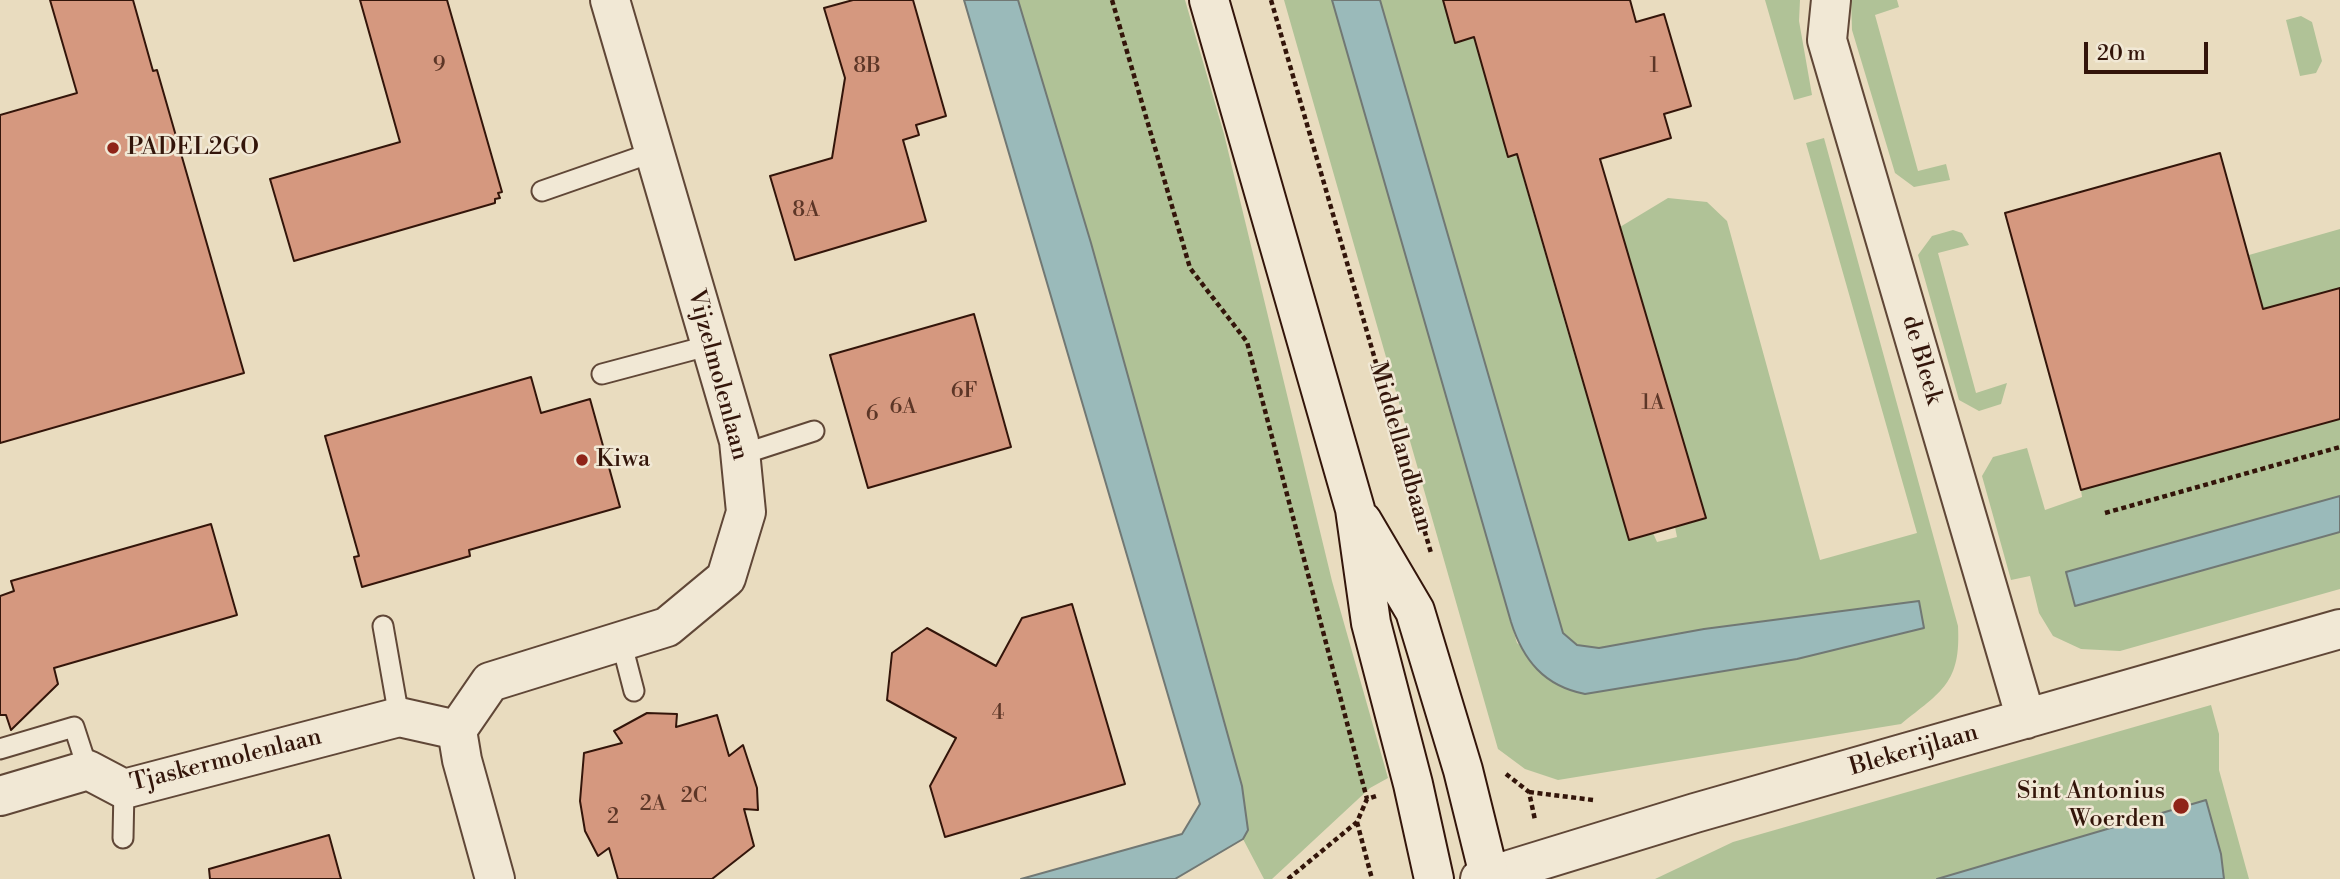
<!DOCTYPE html>
<style>
body{margin:0}
#map{position:relative;width:2340px;height:879px;overflow:hidden;background:#e9dcbf;font-family:"Libre Bodoni",serif}
canvas{display:block}
.scale{position:absolute;left:2084px;top:42px;width:124px;height:32px;box-sizing:border-box;border:4px solid #33150a;border-top:0;padding-left:9px;font-size:21px;line-height:24px;white-space:nowrap;color:#33150a;-webkit-text-stroke:5px #f1e8d5;paint-order:stroke}
</style>
<div id="map">
<canvas width="2340" height="879"></canvas>
<div class="scale">20 m</div>
</div>
<script>
const c = document.querySelector('canvas').getContext('2d');
c.lineJoin = 'round';
function fill(path, color) { c.fillStyle = color; c.fill(path, 'evenodd'); }
function strokePath(path, color, width, dash) { c.strokeStyle = color; c.lineWidth = width; c.lineCap = dash ? 'butt' : 'round'; c.setLineDash(dash || []); c.stroke(path); }
function drawText(font, color, halo, rows, align = 'center') {
  c.font = font + ' "Libre Bodoni",serif'; c.lineWidth = 5; c.setLineDash([]); c.textBaseline = 'middle'; c.strokeStyle = halo; c.fillStyle = color; for (const [text, x, y, turn = 0] of rows) {
    c.save(); c.translate(x, y); c.rotate((+turn || 0) * Math.PI / 180); c.textAlign = isNaN(turn) ? turn : align; if (halo) c.strokeText(text, 0, 0); c.fillText(text, 0, 0); c.restore();
  }
}
fill(new Path2D(`
 M 1018,0 L 1185,0 L 1224,134 L 1332,581 L 1388,778 L 1370,788 L 1272,879 L 1264,879 L 1243,839 L 1248,830 L 1242,786 L 1091,243 Z
 M 1284,0 L 1332,0 L 1517,643 L 1585,694 L 1797,659 L 1923,628 L 1921,612 L 1704,629 L 1599,648 L 1577,645 L 1563,633 L 1380,0 L 1443,0 L 1455,42 L 1484,30 L 1482,66 L 1508,156 L 1535,148 L 1523,177 L 1555,288 L 1567,300 L 1559,303 L 1592,414 L 1599,412 L 1596,428 L 1629,540 L 1653,533 L 1657,542 L 1677,537 L 1675,527 L 1705,518 L 1620,227 L 1668,198 L 1707,202 L 1727,221 L 1820,560 L 1917,533 L 1806,143 L 1824,138 L 1958,626 C 1961,683 1942,691 1901,724 L 1558,780 L 1525,769 L 1498,749 Z
 M 1765,0 L 1800,0 L 1799,21 L 1812,95 L 1794,100 Z
 M 1851,0 L 1897,0 L 1899,7 L 1875,15 L 1918,171 L 1946,164 L 1950,180 L 1914,187 L 1895,173 L 1852,30 Z
 M 2301,16 L 2312,22 L 2322,61 L 2316,73 L 2300,76 L 2286,20 Z
 M 2340,229 L 2340,288 L 2263,309 L 2249,255 Z
 M 1953,230 L 1962,233 L 1969,245 L 1938,253 L 1976,393 L 2007,383 L 2001,404 L 1979,411 L 1959,400 L 1918,255 L 1932,236 Z
 M 2340,419 L 2340,496 L 2066,573 L 2075,606 L 2340,532 L 2340,589 L 2120,651 L 2081,649 L 2053,636 L 2039,613 L 2030,576 L 2011,580 L 1982,476 L 1993,457 L 2027,448 L 2045,510 L 2082,497 L 2081,490 Z
 M 2211,705 L 2219,734 L 2219,770 L 2249,879 L 2224,879 L 2221,854 L 2205,800 L 1937,879 L 1655,879 L 1733,842 Z`), '#b0c297');
const water = new Path2D(`
 M 964,0 L 1018,0 L 1091,243 L 1242,786 L 1248,830 L 1243,839 L 1175,879 L 1021,879 L 1182,834 L 1200,804 Z
 M 1332,0 L 1380,0 L 1563,633 L 1577,645 L 1599,648 L 1704,629 L 1919,601 L 1924,628 L 1797,659 L 1585,694 C 1544,686 1523,660 1511,622 Z
 M 2340,496 L 2340,532 L 2075,606 L 2066,572 Z
 M 2206,800 L 2221,854 L 2224,879 L 1937,879 Z`);
fill(water, '#9ababa');
strokePath(water, '#717874', 2);
const building = new Path2D(`
 M 50,0 L 133,0 L 153,71 L 157,70 L 244,373 L 0,443 L 0,115 L 77,93 Z
 M 360,0 L 447,0 L 502,192 L 498,193 L 500,198 L 495,199 L 495,203 L 294,261 L 270,179 L 400,142 Z
 M 853,0 L 913,0 L 946,116 L 916,125 L 919,135 L 903,140 L 926,221 L 795,260 L 770,176 L 832,158 L 845,78 L 824,8 Z
 M 1443,0 L 1630,0 L 1636,22 L 1664,14 L 1691,106 L 1664,114 L 1671,138 L 1600,159 L 1706,518 L 1629,540 L 1517,154 L 1508,157 L 1474,37 L 1455,43 Z
 M 2220,153 L 2263,309 L 2340,288 L 2340,419 L 2081,490 L 2005,213 Z
 M 974,314 L 1011,447 L 868,488 L 830,355 Z
 M 531,377 L 541,413 L 590,399 L 620,507 L 469,550 L 470,556 L 362,587 L 354,557 L 359,556 L 325,436 Z
 M 211,524 L 237,615 L 54,668 L 58,684 L 11,730 L 6,715 L 0,715 L 0,596 L 14,591 L 11,581 Z
 M 1072,604 L 1125,784 L 945,837 L 930,786 L 956,738 L 887,700 L 892,653 L 927,628 L 996,666 L 1022,618 Z
 M 647,713 L 677,714 L 676,727 L 717,715 L 729,756 L 743,745 L 757,788 L 758,810 L 744,809 L 754,846 L 712,879 L 618,879 L 609,848 L 598,856 L 585,831 L 580,801 L 584,753 L 622,743 L 614,731 Z
 M 329,835 L 341,879 L 210,879 L 209,869 Z`);
fill(building, '#d5987f');
strokePath(building, '#33150a', 2);
const service = new Path2D(`
 M 542,191 L 654,152
 M 602,374 L 711,345
 M 740,455 L 814,431
 M 383,626 L 399,717
 M 621,641 L 634,691
 M 0,749 L 74,727 L 88,770
 M 123,838 L 124,789`);
const minor = new Path2D(`
 M 1831,0 L 1827,40 L 2026,719
 M 0,796 L 88,770 L 124,789 L 399,717 L 457,730
 M 495,879 L 462,760 L 457,730 L 490,682 L 667,627 L 726,578 L 746,512 L 739,441 L 610,0
 M 1480,879 L 1695,813 L 2340,629`);
const secondary = new Path2D(`
 M 1209,0 L 1355,509 L 1371,623 L 1413,784 L 1434,879
 M 1362,521 L 1415,611 L 1463,770 L 1490,879`);
strokePath(service, '#604737', 23);
strokePath(minor, '#604737', 42);
strokePath(secondary, '#33150a', 42);
strokePath(new Path2D(`
 M 1112,0 L 1190,268 L 1247,342 L 1367,799
 M 1271,0 L 1431,553
 M 2105,513 L 2340,447
 M 1506,774 L 1529,792 L 1535,820
 M 1529,792 L 1593,800
 M 1357,822 L 1372,879
 M 1288,879 L 1357,822 L 1367,799 L 1376,796`), '#33150a', 4.5, [5, 3.5]);
strokePath(service, '#f1e8d5', 19);
strokePath(minor, '#f1e8d5', 38);
strokePath(secondary, '#f1e8d5', 38);
for (const [x, y, r, color] of [
 [113,148,7,"#8f2418"],
 [582,460,7,"#8f2418"],
 [2181,806,9,"#8f2418"]
]) { const dot = new Path2D(); dot.arc(x, y, r, 0, 2 * Math.PI); c.fillStyle = color; c.fill(dot); strokePath(dot, '#f1e8d5', 2.5); }
drawText('21px', '#5c3627', null, [
 ["9",439,66],
 ["8B",867,67],
 ["1",1654,67],
 ["8A",806,211],
 ["6F",964,392],
 ["1A",1653,404],
 ["6A",903,408],
 ["6",872,415],
 ["4",998,714],
 ["2C",694,797],
 ["2A",653,805],
 ["2",613,818]
]);
drawText('24px', '#33150a', '#f1e8d5', [
 ["PADEL2GO",127,148],
 ["Kiwa",596,460],
 ["Sint Antonius",2165,792,"right"],
 ["Woerden",2165,820,"right"]
], 'left');
drawText('24px', '#33150a', '#f1e8d5', [
 ["de Bleek",1921,360,74],
 ["Vijzelmolenlaan",717,375,75],
 ["Middellandbaan",1400,447,74],
 ["Blekerijlaan",1914,751,-16],
 ["Tjaskermolenlaan",226,761,-14]
]);
</script>
